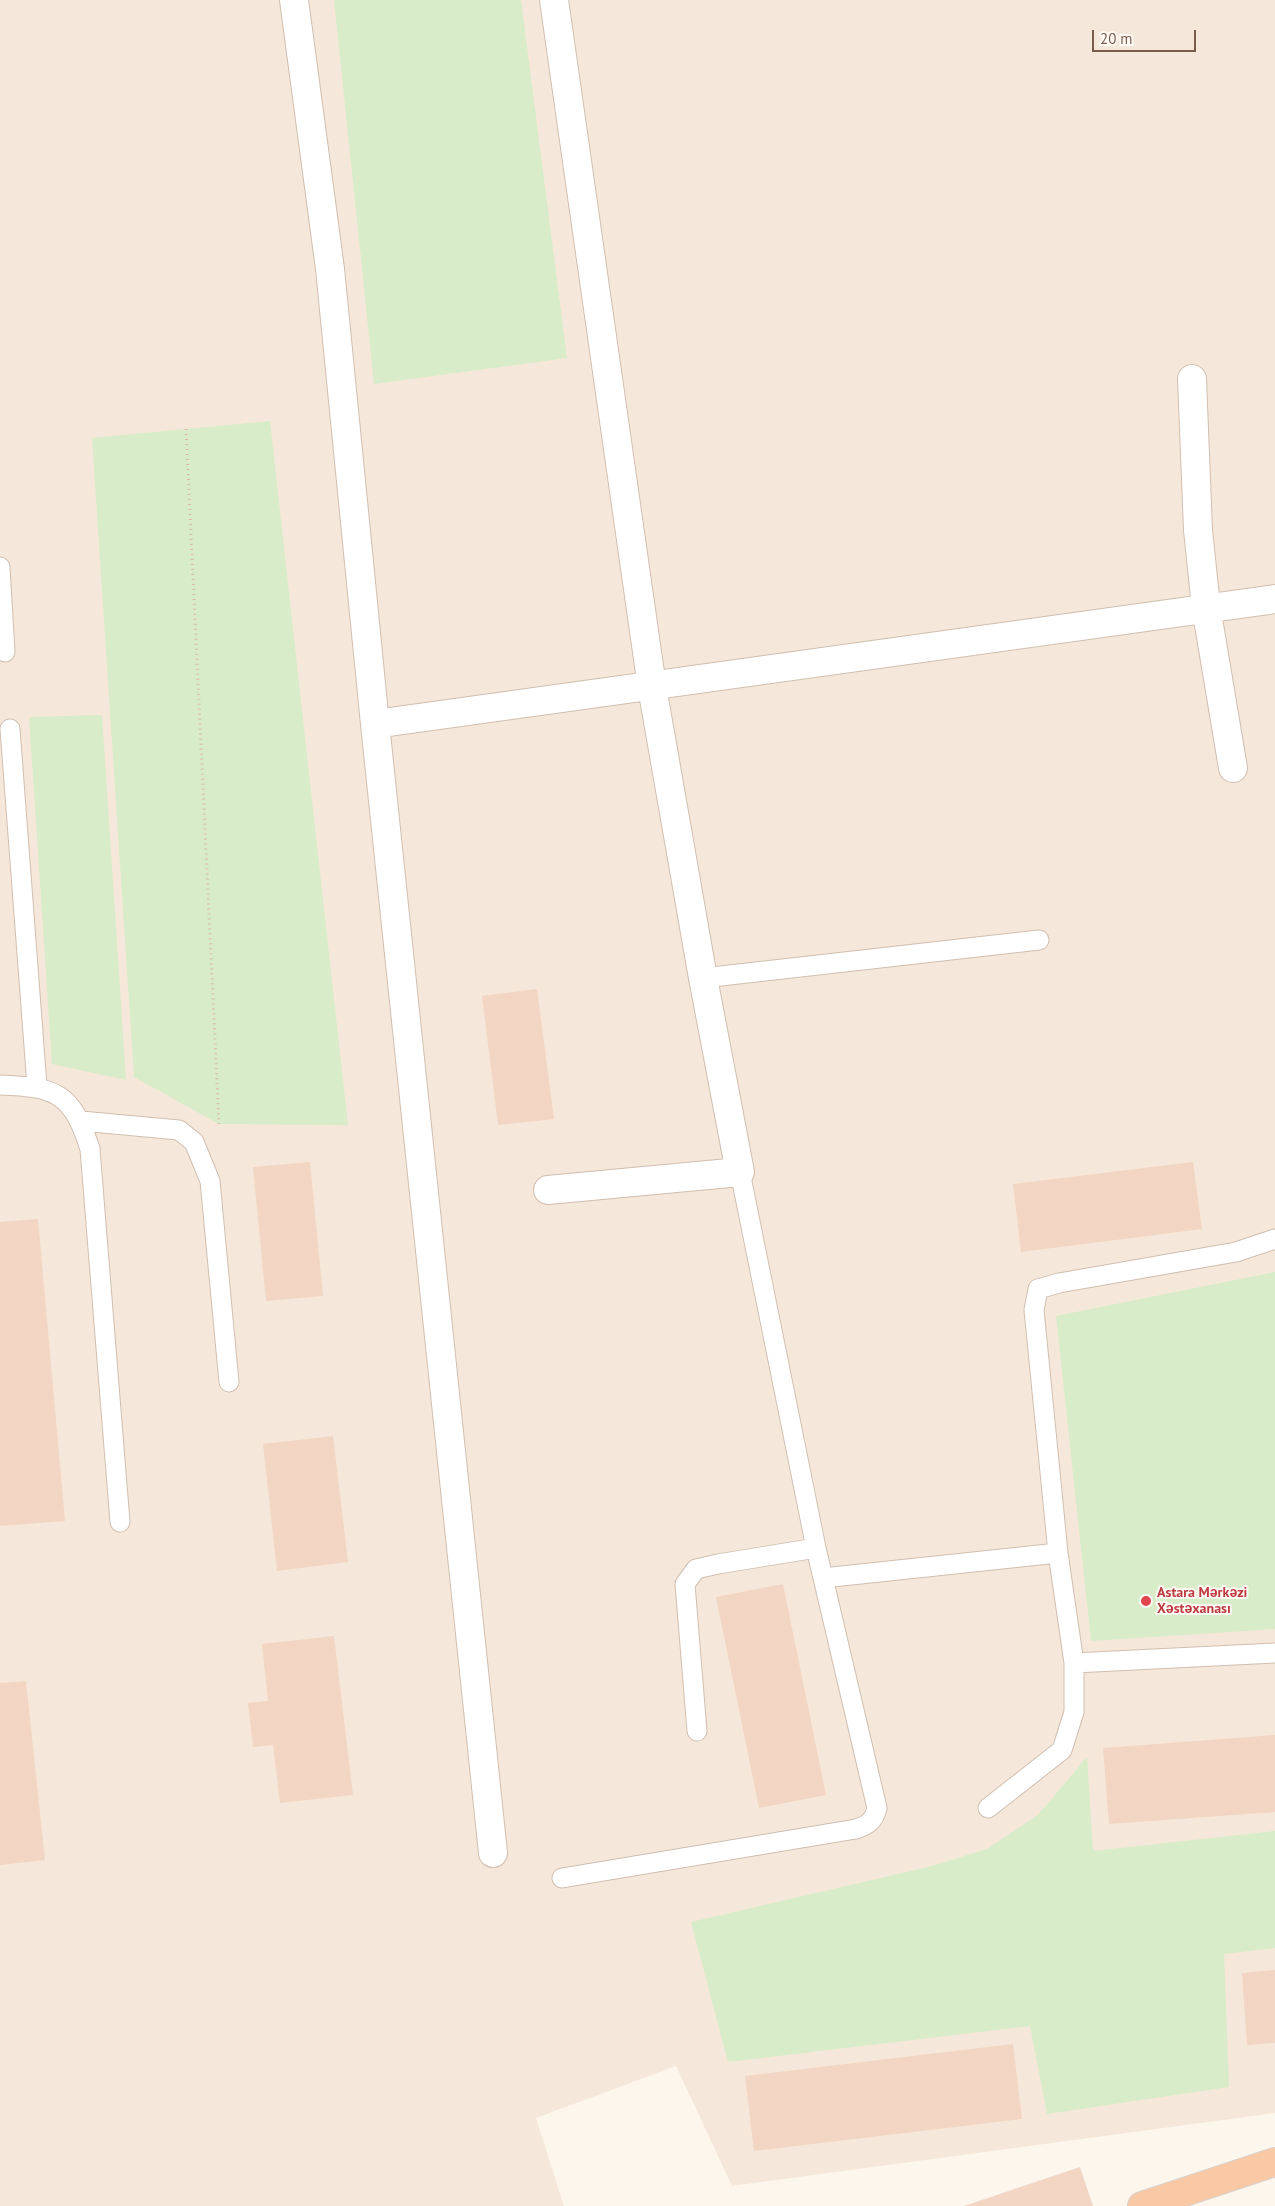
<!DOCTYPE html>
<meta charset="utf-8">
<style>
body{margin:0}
#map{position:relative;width:1275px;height:2206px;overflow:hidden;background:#fdf6ec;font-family:"PT Sans",sans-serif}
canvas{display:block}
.scale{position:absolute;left:1092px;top:30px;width:104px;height:22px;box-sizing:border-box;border:2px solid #7a5c4d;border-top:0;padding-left:6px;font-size:15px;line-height:18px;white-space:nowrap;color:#7a5c4d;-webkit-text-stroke:4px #fffaf3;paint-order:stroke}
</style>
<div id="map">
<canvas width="1275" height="2206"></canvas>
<div class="scale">20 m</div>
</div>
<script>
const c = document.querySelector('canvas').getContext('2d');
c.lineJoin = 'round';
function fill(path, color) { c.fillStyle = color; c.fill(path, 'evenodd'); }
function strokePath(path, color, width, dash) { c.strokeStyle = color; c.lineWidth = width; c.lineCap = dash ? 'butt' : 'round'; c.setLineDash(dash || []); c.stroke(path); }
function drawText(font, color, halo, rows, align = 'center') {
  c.font = font + ' "PT Sans",sans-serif'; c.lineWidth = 4; c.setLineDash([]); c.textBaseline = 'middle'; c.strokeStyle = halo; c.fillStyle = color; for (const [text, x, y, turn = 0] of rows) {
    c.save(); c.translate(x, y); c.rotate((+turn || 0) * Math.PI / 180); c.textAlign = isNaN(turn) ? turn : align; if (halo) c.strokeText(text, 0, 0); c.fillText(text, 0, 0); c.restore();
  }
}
fill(new Path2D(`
 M 0,0 L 1275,0 L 1275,2113 L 732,2186 L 676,2066 L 536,2118 L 564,2206 L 0,2206 Z`), '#f5e8da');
fill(new Path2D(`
 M 334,0 L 521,0 L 567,358 L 374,384 Z
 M 270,421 L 348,1125 L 219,1124 L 134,1077 L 92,438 Z
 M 102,715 L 126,1080 L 52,1064 L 29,717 Z
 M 1275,1272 L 1275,1629 L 1091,1641 L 1056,1316 Z
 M 1087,1757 L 1093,1851 L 1275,1831 L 1275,1948 L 1224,1954 L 1229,2087 L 1047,2114 L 1030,2026 L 728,2062 L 691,1922 L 928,1867 L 987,1849 L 1038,1815 Z`), '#d8ecc9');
fill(new Path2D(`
 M 537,989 L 554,1119 L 498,1125 L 482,996 Z
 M 310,1162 L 323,1296 L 266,1301 L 253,1167 Z
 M 1193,1162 L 1202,1229 L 1021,1252 L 1013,1184 Z
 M 38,1219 L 65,1521 L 0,1526 L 0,1222 Z
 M 333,1436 L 348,1562 L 277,1571 L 263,1444 Z
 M 783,1584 L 826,1795 L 759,1808 L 716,1597 Z
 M 334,1636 L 353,1795 L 280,1803 L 273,1745 L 253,1747 L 248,1703 L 268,1701 L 262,1644 Z
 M 26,1681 L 45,1860 L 0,1865 L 0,1683 Z
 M 1275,1735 L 1275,1812 L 1109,1824 L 1103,1748 Z
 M 1275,1970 L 1275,2043 L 1247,2045 L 1242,1973 Z
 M 1013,2044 L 1022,2119 L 754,2151 L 745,2076 Z
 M 1080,2167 L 1093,2206 L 964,2206 Z`), '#f3d5c3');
const service = new Path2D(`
 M 0,567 L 5,652
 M 10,729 L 37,1086
 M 703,978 L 1039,940
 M 0,1085 C 57,1087 72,1093 90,1149 L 120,1522
 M 81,1121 L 179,1130 L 194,1142 L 210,1181 L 229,1382
 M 823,1578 L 1058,1553
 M 1074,1663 L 1275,1653
 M 697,1731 L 685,1584 L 696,1569 L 718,1564 L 816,1548
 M 988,1808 L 1062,1750 L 1074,1712 L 1074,1663 L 1058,1553 L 1034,1310 L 1038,1289 L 1059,1283 L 1236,1252 L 1275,1239
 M 562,1878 L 856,1829 C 868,1825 874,1821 877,1808 L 816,1548 L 740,1172`);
const minor = new Path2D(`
 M 294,0 L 330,269 L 375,724 L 493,1853
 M 1192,379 L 1198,530 L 1206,607 L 1233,768
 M 375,724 L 1275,599
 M 548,1190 L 740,1172 L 703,978 L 652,687 L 554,0`);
const trunk = new Path2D(`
 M 1142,2206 L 1275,2162`);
strokePath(service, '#d1beb0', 21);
strokePath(minor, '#d1beb0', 30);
strokePath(trunk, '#dad1cd', 30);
strokePath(new Path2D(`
 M 186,429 L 219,1124`), '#d9b8a5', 3, [1, 4]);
strokePath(service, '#fff', 19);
strokePath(minor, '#fff', 28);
strokePath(trunk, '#f9c8a4', 28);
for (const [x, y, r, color] of [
 [1146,1601,6,"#e0444e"]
]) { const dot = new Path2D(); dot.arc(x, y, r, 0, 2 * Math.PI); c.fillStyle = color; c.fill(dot); strokePath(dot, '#fffaf3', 2); }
drawText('bold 14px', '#be3a42', '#fffaf3', [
 ["Astara Mərkəzi",1157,1593],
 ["Xəstəxanası",1157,1609]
], 'left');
</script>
